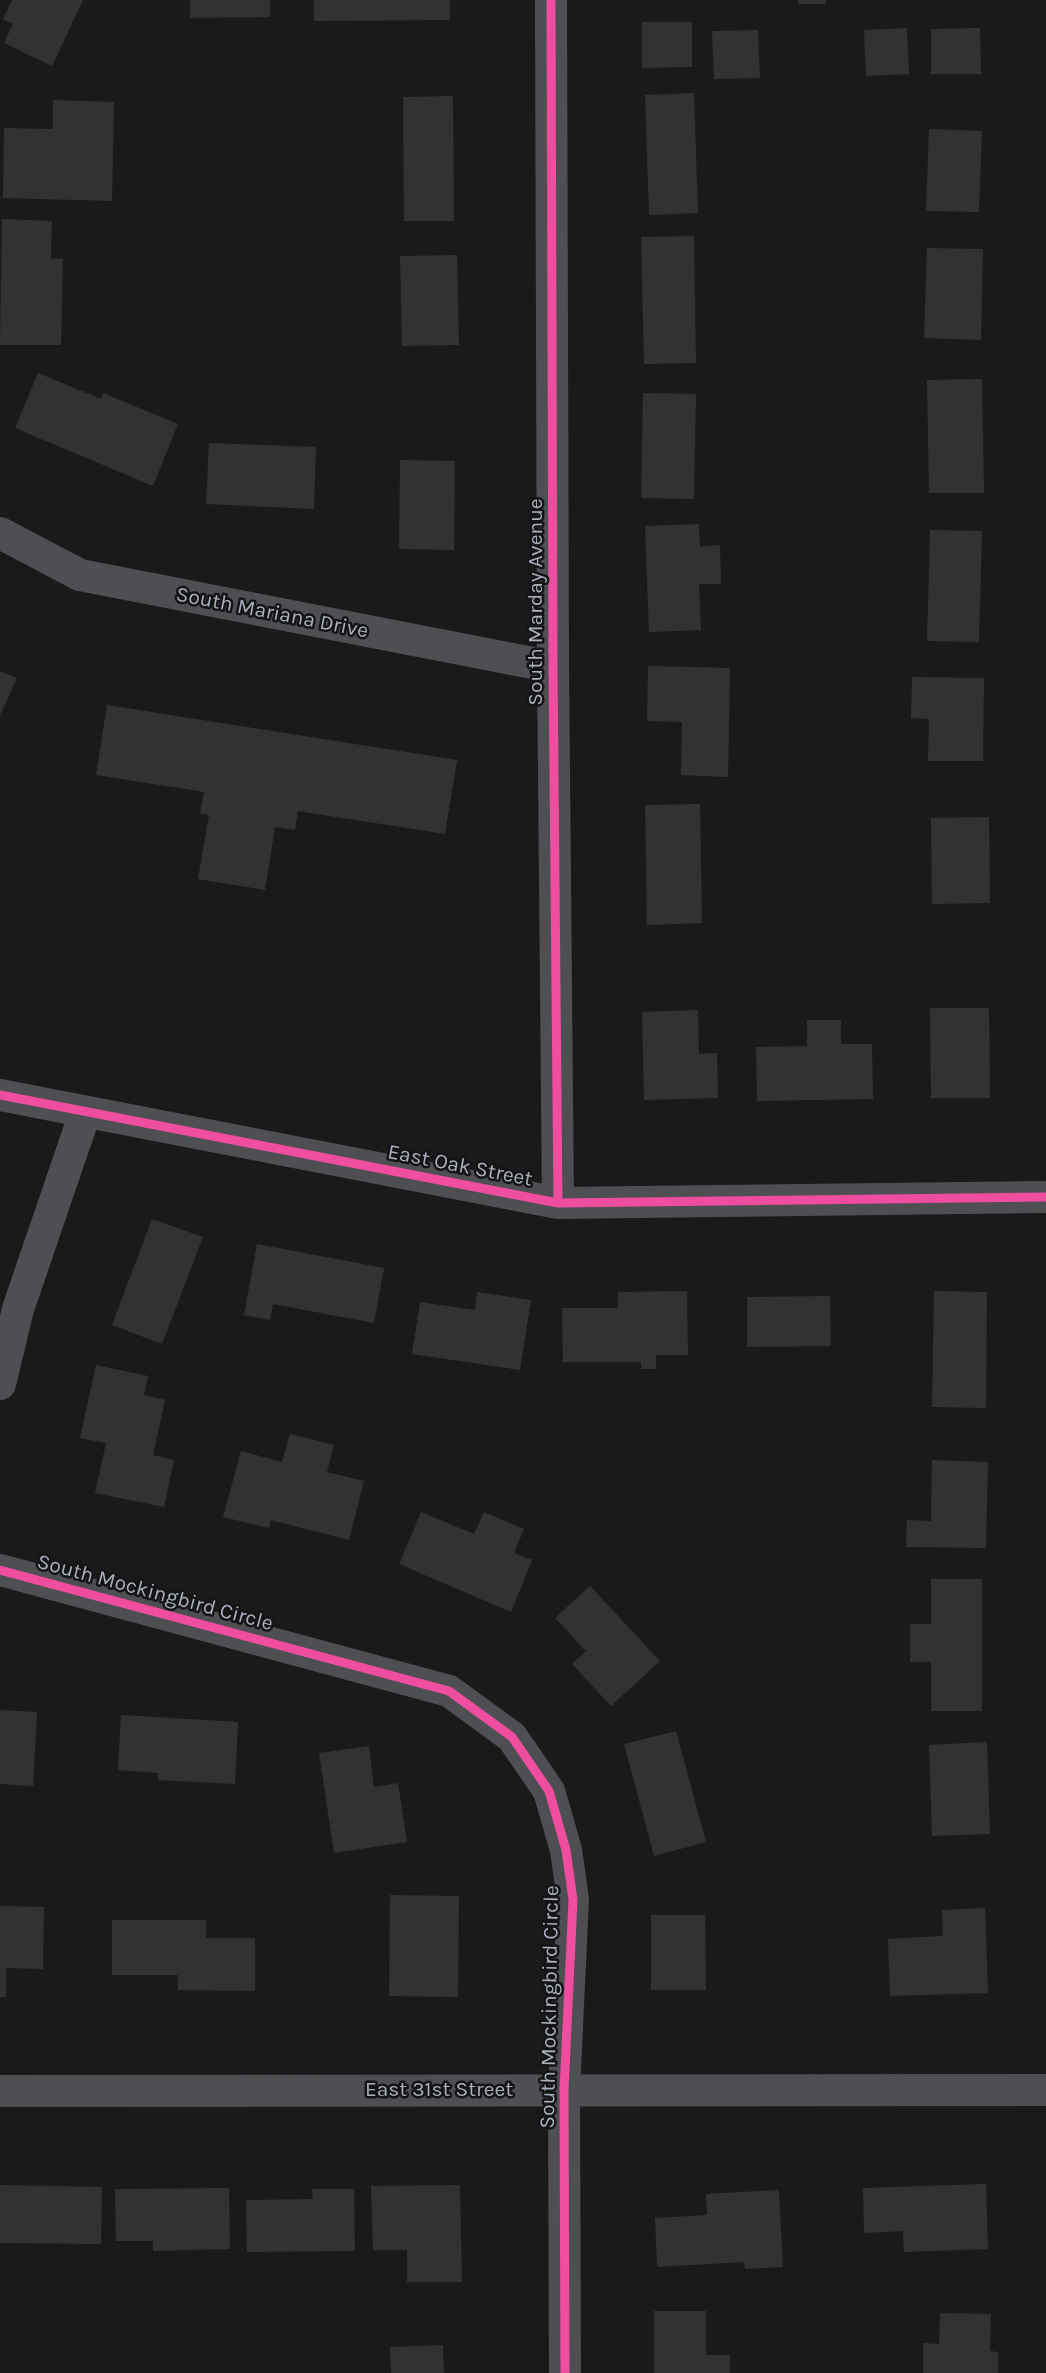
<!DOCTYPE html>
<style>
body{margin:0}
canvas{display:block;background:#1a1a1a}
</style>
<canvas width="1046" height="2373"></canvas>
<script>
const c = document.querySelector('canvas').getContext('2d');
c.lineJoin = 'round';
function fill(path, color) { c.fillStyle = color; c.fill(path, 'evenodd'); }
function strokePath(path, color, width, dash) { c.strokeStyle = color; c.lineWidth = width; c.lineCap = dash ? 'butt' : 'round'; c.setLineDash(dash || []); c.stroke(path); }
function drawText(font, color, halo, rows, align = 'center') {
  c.font = font + ' Karla,sans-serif'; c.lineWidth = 5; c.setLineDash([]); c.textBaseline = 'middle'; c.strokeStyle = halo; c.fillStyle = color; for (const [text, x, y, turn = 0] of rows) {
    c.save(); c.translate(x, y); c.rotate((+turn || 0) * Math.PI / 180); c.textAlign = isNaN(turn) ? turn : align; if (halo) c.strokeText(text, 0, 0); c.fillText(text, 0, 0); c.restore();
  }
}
fill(new Path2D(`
 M 12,0 L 83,0 L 52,66 L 4,43 L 13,24 L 3,19 Z
 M 190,0 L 270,0 L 270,17 L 190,18 Z
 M 314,0 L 450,0 L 450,20 L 314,21 Z
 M 798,0 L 826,0 L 826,4 L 798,4 Z
 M 642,22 L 692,22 L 692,67 L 642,68 Z
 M 907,28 L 909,74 L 866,76 L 864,30 Z
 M 980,28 L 981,74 L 931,74 L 931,29 Z
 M 758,30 L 760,78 L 714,79 L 712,31 Z
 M 694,93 L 698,213 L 649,215 L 645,95 Z
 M 453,96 L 454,221 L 404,221 L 403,97 Z
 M 53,100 L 114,102 L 112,201 L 3,198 L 4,128 L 53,129 Z
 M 929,129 L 982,131 L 979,212 L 926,211 Z
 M 2,219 L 52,221 L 51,258 L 63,259 L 61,345 L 0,345 Z
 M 694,236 L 696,363 L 644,364 L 641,237 Z
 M 927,248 L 983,249 L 981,340 L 924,338 Z
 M 457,255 L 459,345 L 402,346 L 400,256 Z
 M 38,373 L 101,399 L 103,393 L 178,424 L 153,486 L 15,428 Z
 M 982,379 L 984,493 L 929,493 L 927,380 Z
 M 643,393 L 696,394 L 694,499 L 641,498 Z
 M 209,443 L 316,447 L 314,509 L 206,504 Z
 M 400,460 L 455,461 L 454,550 L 399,549 Z
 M 699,524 L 700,547 L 720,545 L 721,584 L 699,584 L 701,630 L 649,632 L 645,526 Z
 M 930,530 L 982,531 L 979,642 L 927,641 Z
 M 648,666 L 730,668 L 728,777 L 681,775 L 682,722 L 647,721 Z
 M 0,671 L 17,678 L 0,716 Z
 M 912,677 L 984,678 L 983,761 L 928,761 L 929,719 L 911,718 Z
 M 107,705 L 457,760 L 445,834 L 298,811 L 295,830 L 275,827 L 265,890 L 198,879 L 209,815 L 200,814 L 204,792 L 96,775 Z
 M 700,804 L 702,923 L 647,925 L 645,805 Z
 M 989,817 L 990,903 L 932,904 L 931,818 Z
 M 930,1008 L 989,1008 L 990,1098 L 931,1098 Z
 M 698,1010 L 699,1054 L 717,1053 L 718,1098 L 644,1100 L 642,1012 Z
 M 807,1020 L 841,1020 L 841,1044 L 872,1044 L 873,1099 L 757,1101 L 756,1047 L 807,1046 Z
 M 152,1219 L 203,1237 L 162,1344 L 112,1325 Z
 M 257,1244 L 384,1268 L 374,1323 L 273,1304 L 270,1320 L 244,1315 Z
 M 687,1291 L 688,1355 L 656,1355 L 656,1369 L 641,1369 L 641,1362 L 563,1362 L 562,1308 L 618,1308 L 618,1292 Z
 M 934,1291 L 987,1292 L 986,1408 L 932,1407 Z
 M 477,1292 L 531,1300 L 520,1370 L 412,1354 L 420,1302 L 475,1310 Z
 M 830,1296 L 831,1346 L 747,1347 L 747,1297 Z
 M 96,1365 L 148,1376 L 144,1395 L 165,1400 L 153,1455 L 174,1460 L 164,1507 L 95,1493 L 106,1443 L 80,1438 Z
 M 290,1434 L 334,1445 L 327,1472 L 364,1481 L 349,1540 L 271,1520 L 269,1528 L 223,1517 L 241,1451 L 282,1462 Z
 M 932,1460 L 988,1462 L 986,1548 L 906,1547 L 907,1520 L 931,1521 Z
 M 421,1512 L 474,1534 L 484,1512 L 524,1529 L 514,1553 L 532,1560 L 511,1612 L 399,1564 Z
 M 931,1579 L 982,1579 L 982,1711 L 931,1711 L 931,1662 L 910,1662 L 910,1624 L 931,1624 Z
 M 590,1586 L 660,1661 L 611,1706 L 572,1664 L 586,1651 L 555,1618 Z
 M 0,1710 L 37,1712 L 33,1786 L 0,1784 Z
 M 121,1715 L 238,1722 L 235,1784 L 158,1780 L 158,1773 L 118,1770 Z
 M 676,1731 L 706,1842 L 654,1856 L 624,1744 Z
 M 987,1742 L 990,1834 L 932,1836 L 929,1745 Z
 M 369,1746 L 374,1787 L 398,1783 L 407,1842 L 334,1853 L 319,1753 Z
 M 390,1895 L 459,1896 L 458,1997 L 389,1996 Z
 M 0,1906 L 44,1907 L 43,1969 L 6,1968 L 6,1997 L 0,1997 Z
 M 985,1908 L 988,1993 L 890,1996 L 888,1939 L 943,1936 L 942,1910 Z
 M 651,1915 L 705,1915 L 706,1990 L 651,1990 Z
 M 112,1920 L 206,1920 L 206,1938 L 255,1938 L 255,1991 L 178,1990 L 178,1975 L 112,1975 Z
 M 986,2184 L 988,2249 L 904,2252 L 903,2231 L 864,2233 L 863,2188 Z
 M 0,2185 L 102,2187 L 101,2244 L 0,2243 Z
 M 460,2185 L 462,2282 L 407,2282 L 407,2250 L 373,2250 L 371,2186 Z
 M 229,2188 L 230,2249 L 153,2251 L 153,2241 L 116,2241 L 115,2189 Z
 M 312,2189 L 354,2189 L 355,2251 L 247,2252 L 246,2200 L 313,2199 Z
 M 779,2190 L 783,2267 L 745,2269 L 744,2262 L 657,2267 L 655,2218 L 707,2215 L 706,2194 Z
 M 654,2311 L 706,2311 L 706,2355 L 730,2355 L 730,2373 L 654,2373 Z
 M 940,2313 L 991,2314 L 990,2351 L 998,2352 L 998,2373 L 923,2373 L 923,2343 L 939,2344 Z
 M 443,2345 L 444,2373 L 391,2373 L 390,2347 Z`), '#313232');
strokePath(new Path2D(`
 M 551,0 L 553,667 L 558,1203
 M 0,533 L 80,575 L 553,667
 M 0,1095 L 558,1203 L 1046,1197
 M 0,1384 L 18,1309 L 85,1113
 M 0,1570 L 449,1691 L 512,1737 L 549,1791 L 566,1850 L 573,1900 L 564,2090 L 565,2373
 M 0,2091 L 1046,2090`), '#4e4f53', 32);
strokePath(new Path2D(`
 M 551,0 L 553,667 L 558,1203
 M 0,1095 L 558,1203 L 1046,1197
 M 0,1570 L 449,1691 L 512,1737 L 549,1791 L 566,1850 L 573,1900 L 564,2090 L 565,2373`), '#ef4d9e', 9);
drawText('21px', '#aab0bc', '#141416', [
 ["South Marday Avenue",536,602,-90],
 ["South Mariana Drive",272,613,11],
 ["East Oak Street",460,1166,11],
 ["South Mockingbird Circle",155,1593,15],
 ["South Mockingbird Circle",550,2007,-89],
 ["East 31st Street",439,2090]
]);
</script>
